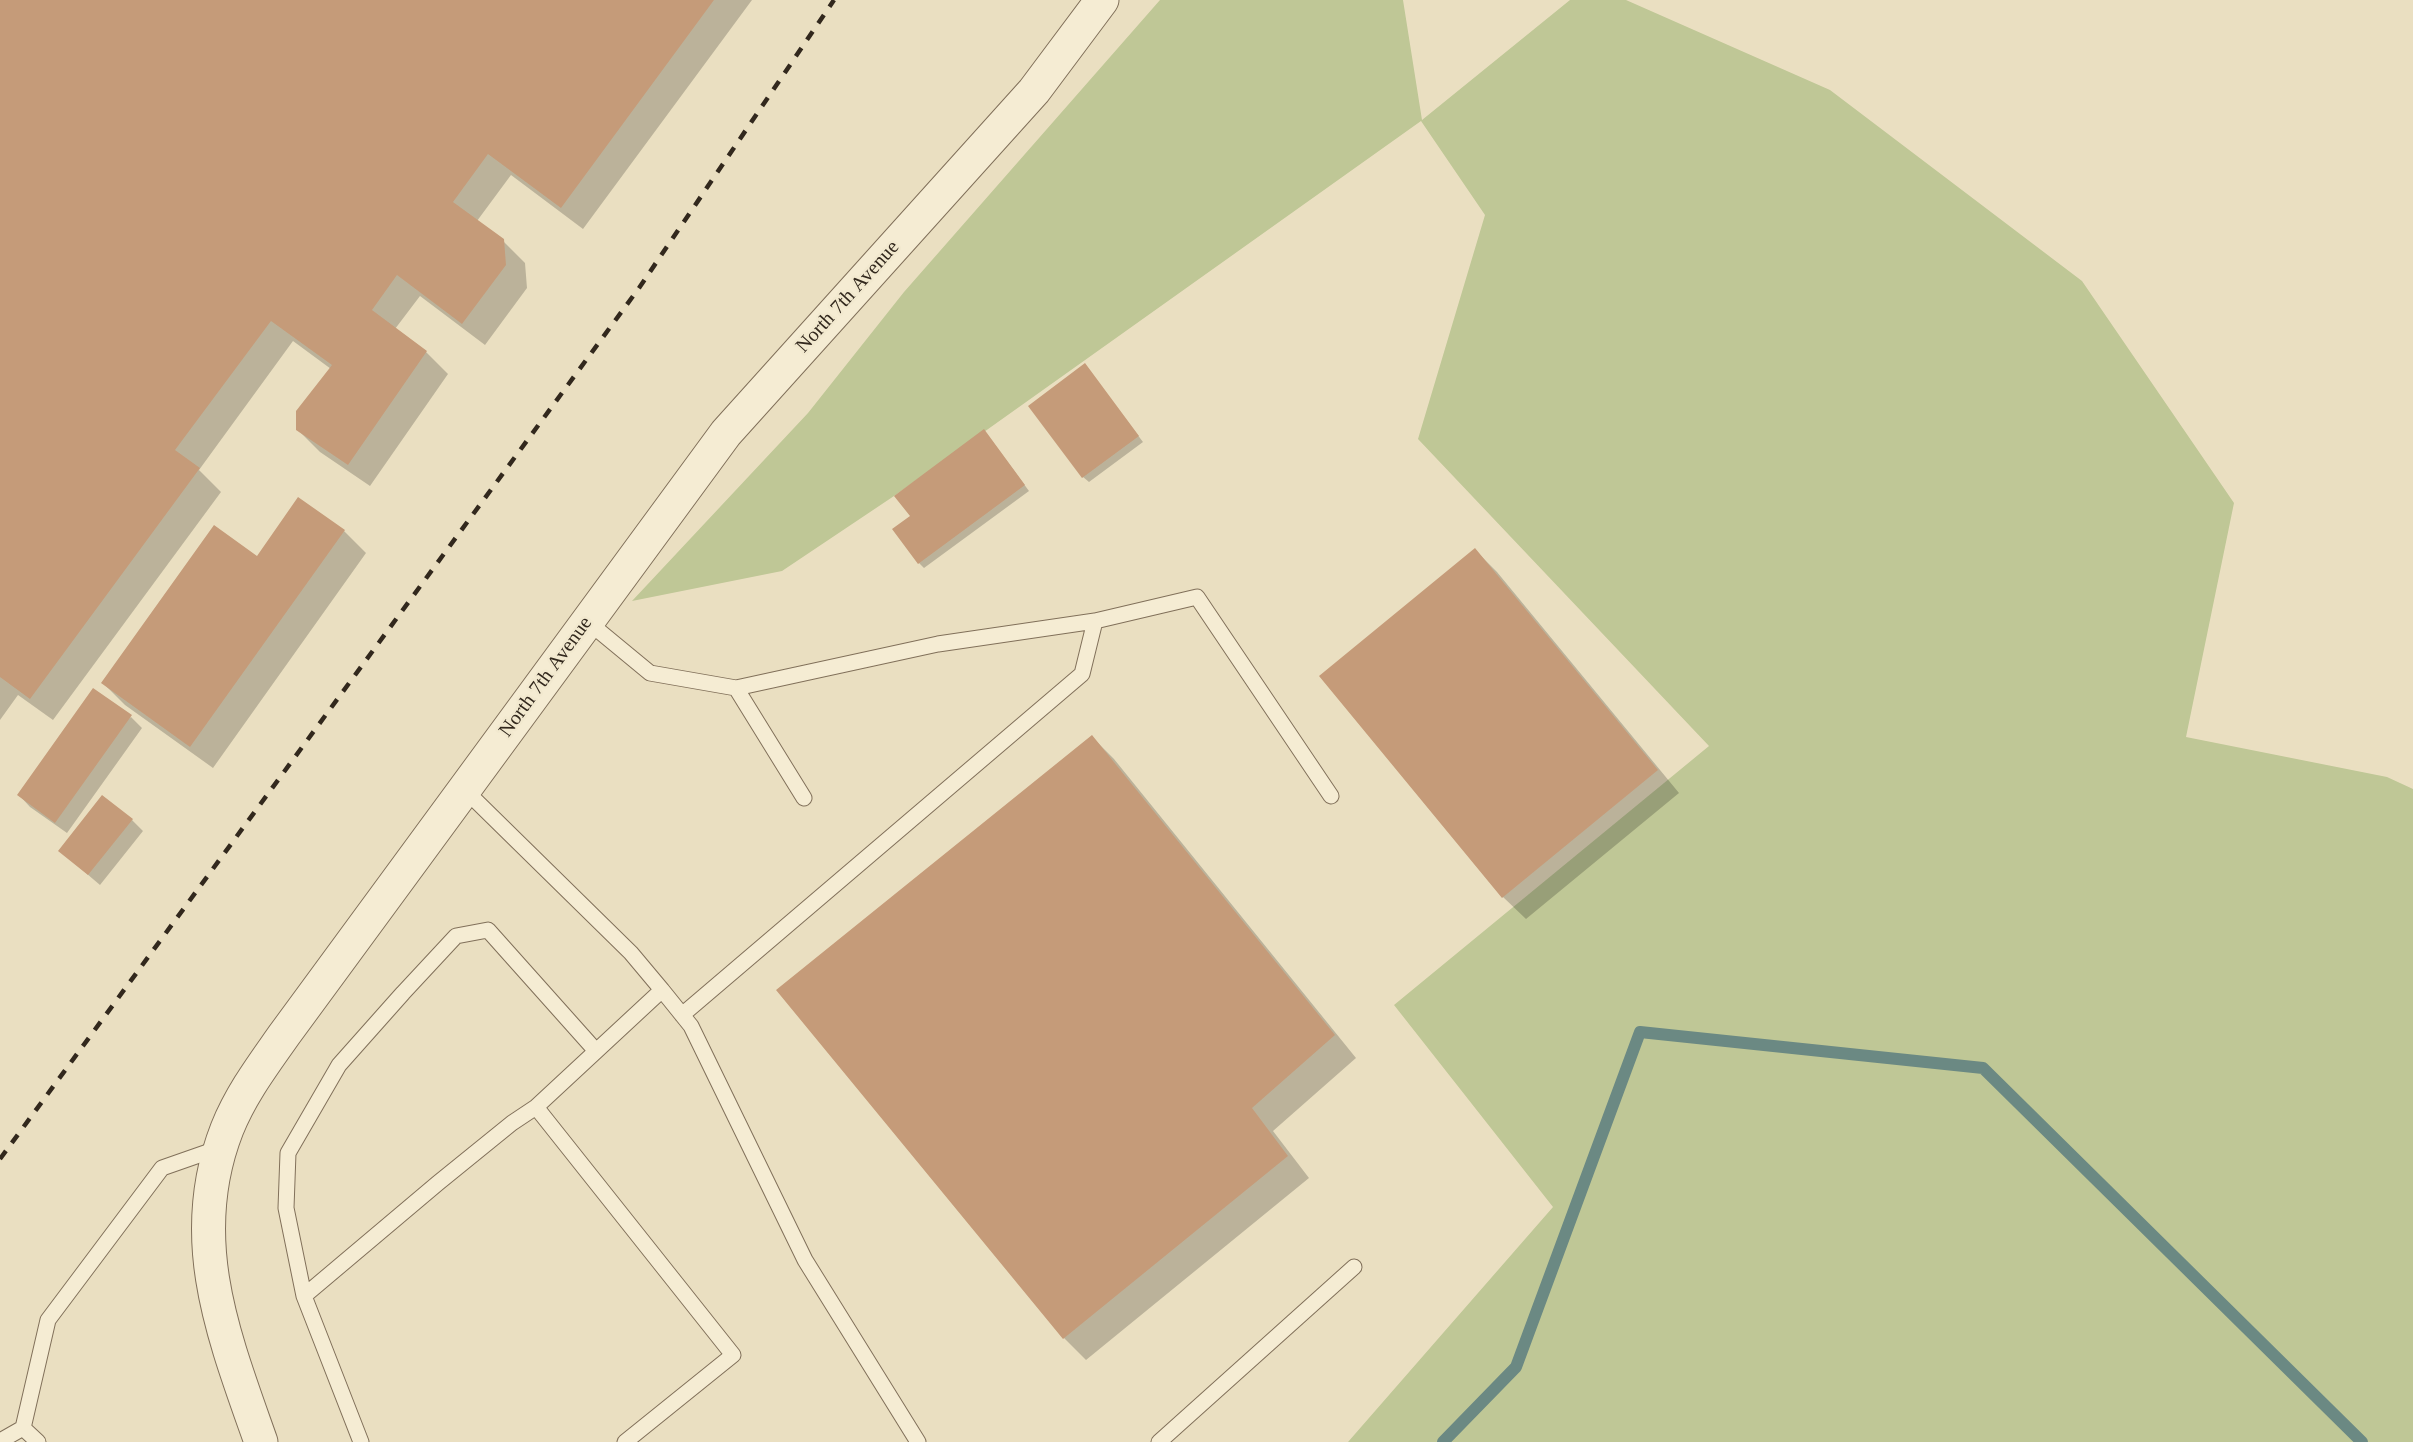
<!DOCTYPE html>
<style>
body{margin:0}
canvas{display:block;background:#eadfc1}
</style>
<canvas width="2413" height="1442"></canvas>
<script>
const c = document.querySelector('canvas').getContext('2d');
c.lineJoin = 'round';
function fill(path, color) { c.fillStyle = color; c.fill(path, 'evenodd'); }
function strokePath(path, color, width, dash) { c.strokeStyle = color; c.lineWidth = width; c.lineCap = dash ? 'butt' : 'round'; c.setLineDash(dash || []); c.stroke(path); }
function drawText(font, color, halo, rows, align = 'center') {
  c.font = font + ' Georgia,serif'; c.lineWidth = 5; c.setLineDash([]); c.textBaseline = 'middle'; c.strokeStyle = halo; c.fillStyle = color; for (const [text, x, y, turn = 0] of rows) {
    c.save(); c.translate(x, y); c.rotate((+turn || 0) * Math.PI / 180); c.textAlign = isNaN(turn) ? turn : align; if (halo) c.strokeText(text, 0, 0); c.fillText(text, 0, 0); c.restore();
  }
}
fill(new Path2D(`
 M 1160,0 L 1403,0 L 1422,120 L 1570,0 L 1626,0 L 1830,90 L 2082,281 L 2234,503 L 2186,737 L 2387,777 L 2413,789 L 2413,1442 L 1348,1442 L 1553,1207 L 1394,1005 L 1709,746 L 1418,439 L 1485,215 L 1421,121 L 894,496 L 782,571 L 632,601 L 808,413 L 904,292 Z`), '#bfc796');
fill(new Path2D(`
 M 0,0 L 752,0 L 583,229 L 511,175 L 477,221 L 503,241 L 525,263 L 527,288 L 485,345 L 420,296 L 395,329 L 426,352 L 448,374 L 370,486 L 320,452 L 297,429 L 331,369 L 293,341 L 199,470 L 221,492 L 53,720 L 18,695 L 0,720 Z
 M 1085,365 L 1143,442 L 1089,482 L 1083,477 Z
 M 989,437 L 1029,491 L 924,568 L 919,563 L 912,516 Z
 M 344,531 L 366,553 L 213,768 L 125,705 L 103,683 L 257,558 Z
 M 1475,550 L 1497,572 L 1679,793 L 1526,919 L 1503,897 Z
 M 131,717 L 142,728 L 67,833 L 30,807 L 19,795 Z
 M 1092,737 L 1114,759 L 1356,1058 L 1273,1131 L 1309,1178 L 1086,1360 L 1064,1338 Z
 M 132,820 L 143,831 L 100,885 L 60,851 Z`), '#0003');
strokePath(new Path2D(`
 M 1443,1442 L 1516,1367 L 1640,1032 L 1983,1068 L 2362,1442`), '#6b8983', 12);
fill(new Path2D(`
 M 0,0 L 714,0 L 561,208 L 488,154 L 453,202 L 504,239 L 506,265 L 462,324 L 397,275 L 372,310 L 427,351 L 348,465 L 296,430 L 296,411 L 332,365 L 271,321 L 175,450 L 200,468 L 30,699 L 0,677 Z
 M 1085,363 L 1139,436 L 1082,478 L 1028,406 Z
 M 984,429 L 1025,485 L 918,564 L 892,529 L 910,516 L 894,496 Z
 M 298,497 L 345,530 L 190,747 L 101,683 L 214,525 L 257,556 Z
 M 1475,548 L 1658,770 L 1502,898 L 1319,676 Z
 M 93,688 L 132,715 L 55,823 L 17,795 Z
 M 1092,735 L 1335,1035 L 1252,1108 L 1288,1156 L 1063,1339 L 776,990 Z
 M 102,795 L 133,819 L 88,875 L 58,851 Z`), '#c59b79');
const service = new Path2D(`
 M 587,621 L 650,673 L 736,688 L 938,644 L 1095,621 L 1082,674 L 682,1015
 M 1095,621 L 1197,597 L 1331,796
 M 736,688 L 804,798
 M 662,990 L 691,1026 L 805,1260 L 918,1442
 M 536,1107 L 733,1355 L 625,1442
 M 304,1296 L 438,1183 L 512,1123 L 536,1107 L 662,990 L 631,953 L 465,790
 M 0,1441 L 23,1428
 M 38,1442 L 23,1428 L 48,1320 L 162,1168 L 222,1147
 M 361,1442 L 304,1296 L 286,1208 L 288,1153 L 339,1065 L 403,993 L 456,936 L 488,930 L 596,1051
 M 1159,1442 L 1354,1267`);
const tertiary = new Path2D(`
 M 261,1442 C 224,1337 184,1239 227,1129 C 241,1094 263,1065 284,1035 L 726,433 L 1034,91 L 1102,0`);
strokePath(service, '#81705a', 17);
strokePath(tertiary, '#81705a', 35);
strokePath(service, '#f5ecd3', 15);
strokePath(tertiary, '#f5ecd3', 33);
strokePath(new Path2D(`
 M 0,1159 L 639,288 L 834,0`), '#32281d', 4.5, [10, 10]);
drawText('20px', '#32281d', '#f2e9cf', [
 ["North 7th Avenue",848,297,-48],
 ["North 7th Avenue",546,677,-54]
]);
</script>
